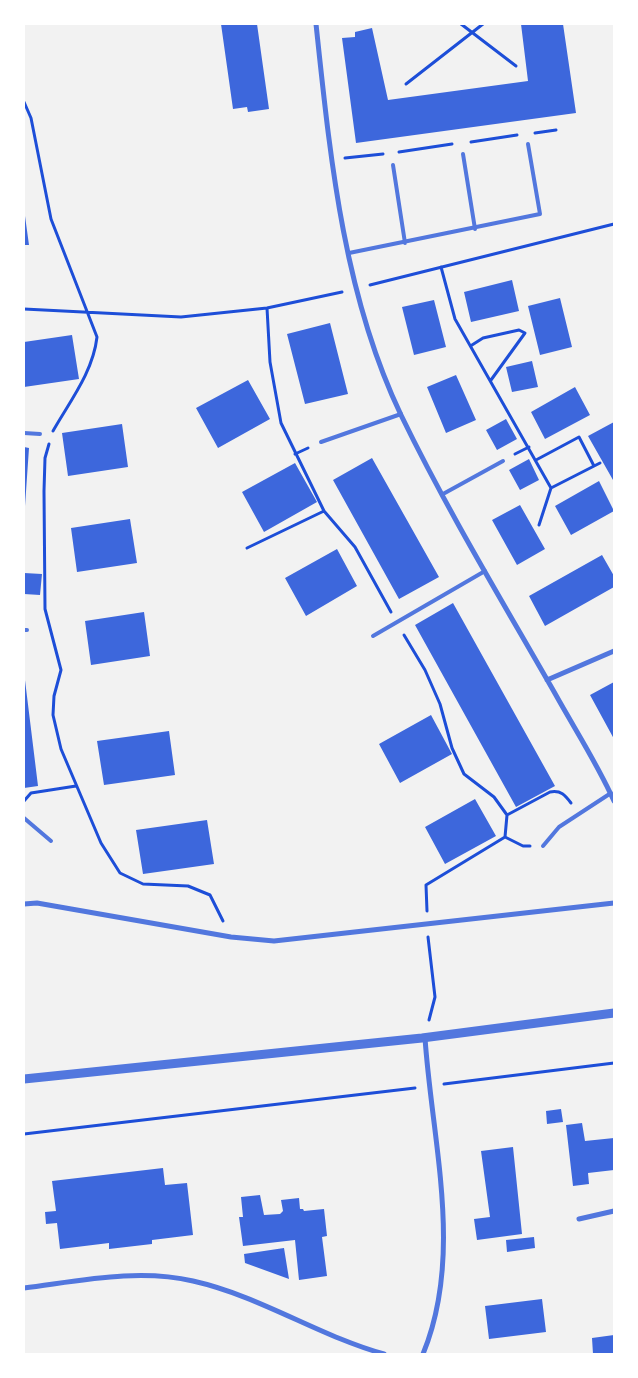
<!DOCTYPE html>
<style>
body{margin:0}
#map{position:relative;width:638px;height:1378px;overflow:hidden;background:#f2f2f2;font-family:Helvetica,sans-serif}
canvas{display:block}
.frame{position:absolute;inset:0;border:25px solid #fff;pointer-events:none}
</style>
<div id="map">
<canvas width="638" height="1378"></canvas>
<div class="frame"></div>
</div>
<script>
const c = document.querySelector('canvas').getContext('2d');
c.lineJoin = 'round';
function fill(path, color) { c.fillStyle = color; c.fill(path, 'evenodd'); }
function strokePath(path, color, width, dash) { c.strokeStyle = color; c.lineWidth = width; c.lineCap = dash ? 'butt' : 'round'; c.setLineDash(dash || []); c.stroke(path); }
fill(new Path2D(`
 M 221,24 L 257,24 L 269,109 L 248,112 L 247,107 L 233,109 Z
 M 521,24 L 563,24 L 576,113 L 356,143 L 342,38 L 355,37 L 355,32 L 372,28 L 388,100 L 528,81 Z
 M 25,216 L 29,245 L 24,245 L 24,217 Z
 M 512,280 L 519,311 L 471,322 L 464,292 Z
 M 560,298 L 572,347 L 540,355 L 528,306 Z
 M 434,300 L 446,347 L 414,355 L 402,307 Z
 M 330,323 L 348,394 L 305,404 L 287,334 Z
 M 72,335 L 79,379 L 24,387 L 24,342 Z
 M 532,361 L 538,387 L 512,392 L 506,367 Z
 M 456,375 L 476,420 L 446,433 L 427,387 Z
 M 248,380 L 270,419 L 218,448 L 196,408 Z
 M 575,387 L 590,415 L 545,439 L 531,412 Z
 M 506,419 L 517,439 L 497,450 L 486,430 Z
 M 614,422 L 614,479 L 613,480 L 588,436 Z
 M 122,424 L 128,467 L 68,476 L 62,433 Z
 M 24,447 L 29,448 L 25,506 L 24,506 Z
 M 372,458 L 439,577 L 399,599 L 333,480 Z
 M 529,459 L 539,480 L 520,490 L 509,470 Z
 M 295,463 L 317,502 L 264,532 L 242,492 Z
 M 599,481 L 614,511 L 571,535 L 555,506 Z
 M 520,505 L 545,549 L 517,565 L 492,520 Z
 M 130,519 L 137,563 L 77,572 L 71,528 Z
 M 337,549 L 357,586 L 306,616 L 285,578 Z
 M 602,555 L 614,576 L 614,587 L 545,626 L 529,596 Z
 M 24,573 L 42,574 L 40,595 L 24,594 Z
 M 453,603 L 555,786 L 516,807 L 415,625 Z
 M 144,612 L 150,656 L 91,665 L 85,621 Z
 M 24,672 L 38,786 L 24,788 Z
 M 614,682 L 614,739 L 590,695 Z
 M 431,715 L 452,754 L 400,783 L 379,744 Z
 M 169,731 L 175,775 L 104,785 L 97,741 Z
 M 475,799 L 496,836 L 445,864 L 425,827 Z
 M 207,820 L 214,864 L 143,874 L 136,830 Z
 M 561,1109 L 563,1122 L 547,1124 L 546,1111 Z
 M 582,1123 L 585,1141 L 614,1138 L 614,1170 L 588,1173 L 589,1184 L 573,1186 L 566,1125 Z
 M 513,1147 L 522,1234 L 477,1240 L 474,1219 L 490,1217 L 481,1151 Z
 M 163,1168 L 165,1185 L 187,1183 L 193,1235 L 152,1240 L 152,1244 L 109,1249 L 109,1243 L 60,1249 L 57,1223 L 46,1224 L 45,1212 L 56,1211 L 52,1181 Z
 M 260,1195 L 264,1215 L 280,1214 L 283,1211 L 281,1200 L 299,1198 L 300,1209 L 303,1209 L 304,1211 L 324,1209 L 327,1236 L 322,1237 L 327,1276 L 299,1280 L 295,1240 L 243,1246 L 239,1217 L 243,1217 L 241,1197 Z
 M 534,1237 L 535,1248 L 507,1252 L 506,1240 Z
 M 284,1248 L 289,1279 L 245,1263 L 244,1254 Z
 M 542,1299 L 546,1332 L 489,1339 L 485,1306 Z
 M 614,1335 L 614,1354 L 593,1354 L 592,1338 Z`), '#3d67dc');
strokePath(new Path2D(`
 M 461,24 L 516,66
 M 406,84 L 483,24
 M 24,102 L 31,118 L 51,219 L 97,337 C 93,372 70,401 53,431
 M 535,133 L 556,130
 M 471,142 L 517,135
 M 399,152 L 452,144
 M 345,158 L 383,154
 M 441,267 L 455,319 L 551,488 L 539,525
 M 370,285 L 614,224
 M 267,308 L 270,362 L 281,423 L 324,511 L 355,547 L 391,612
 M 24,309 L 181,317 L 267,308 L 342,292
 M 472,345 L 483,338 L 519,330 L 525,333 L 491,380
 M 49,444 L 45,458 L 44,491 L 45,609 L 61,670 L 54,696 L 53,715 L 61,749 L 101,843 L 120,873 L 143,884 L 188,886 L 210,895 L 223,921
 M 295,454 L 308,448
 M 515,454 L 529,447
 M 536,460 L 579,437 L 594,466
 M 551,488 L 600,463
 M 247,548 L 324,511
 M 404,635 L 425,670 L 440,704 L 452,748 L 464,774 L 494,797 L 507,815 L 505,837 L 426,885 L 427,911
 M 24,801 L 31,793 L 76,786
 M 507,815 L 550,792 C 561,790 565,795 571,803
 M 505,837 L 523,846 L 530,846
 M 428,937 L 435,997 L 429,1020
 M 444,1084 L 614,1063
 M 24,1134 L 415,1088`), '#1d4ed8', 3);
strokePath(new Path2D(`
 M 463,154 L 475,229
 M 393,165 L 405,243
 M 349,253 L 540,214 L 528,144
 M 24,433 L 40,434
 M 321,442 L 401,414
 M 443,494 L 503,461
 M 24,630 L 27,630
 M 373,636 L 485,571
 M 24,818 L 51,841
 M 543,846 L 559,827 L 611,793`), '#5277de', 4);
strokePath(new Path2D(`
 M 316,24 C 330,155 343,294 401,415 C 448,512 504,604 557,697 C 576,731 598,765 614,801
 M 547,680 L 614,651
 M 24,904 L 37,903 L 231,937 L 274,941 L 614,903
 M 579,1219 L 614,1211
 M 24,1288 C 79,1281 138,1268 193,1281 C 260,1296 319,1336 384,1354
 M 423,1354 C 464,1254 432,1142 425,1038`), '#5277de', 5);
strokePath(new Path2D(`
 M 24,1079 L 422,1038 L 614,1013`), '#5277de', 9);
</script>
